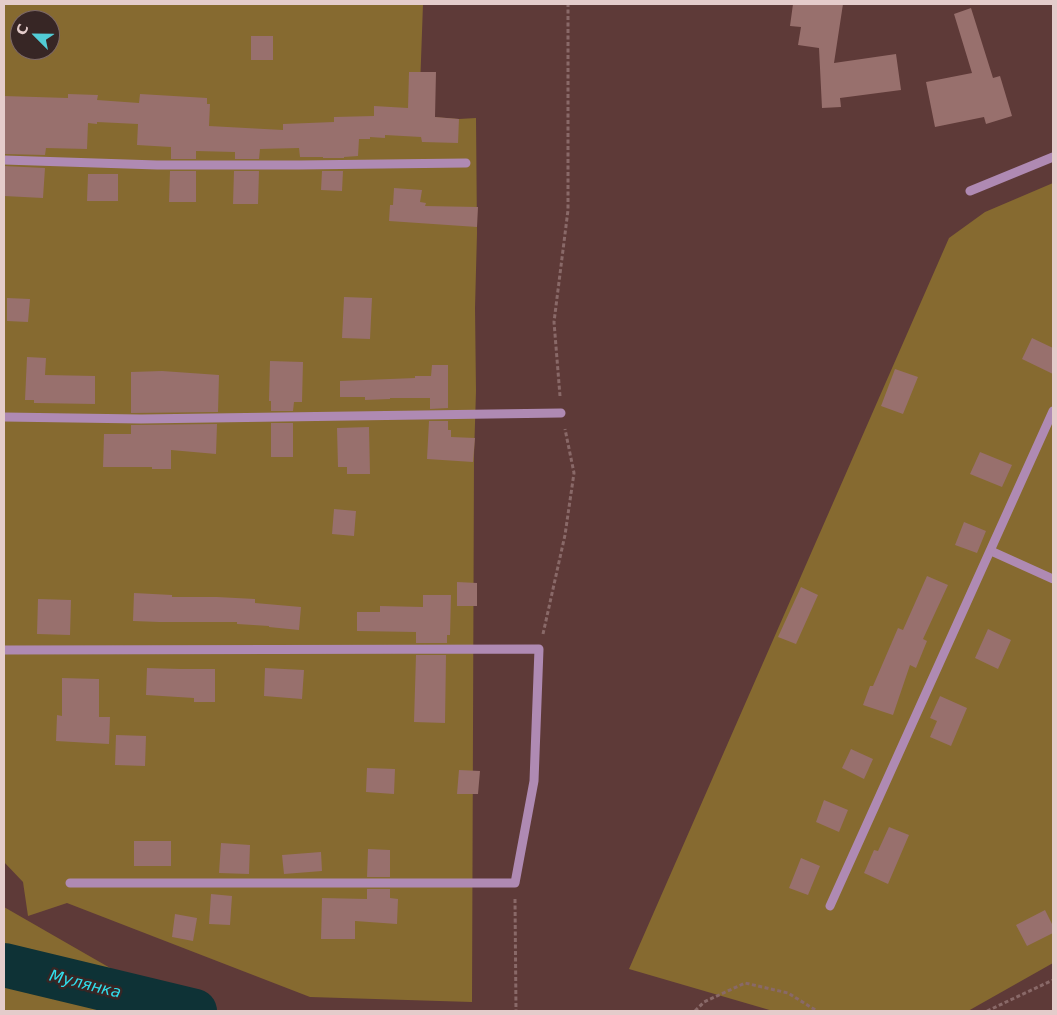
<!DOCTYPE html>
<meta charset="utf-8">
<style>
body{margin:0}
#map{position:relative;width:1057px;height:1015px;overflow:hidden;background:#5e3a38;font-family:"DejaVu Sans",sans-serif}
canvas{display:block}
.frame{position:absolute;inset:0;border:5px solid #e4cccb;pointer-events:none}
.north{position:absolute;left:10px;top:10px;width:50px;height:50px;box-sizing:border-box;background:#372625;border:1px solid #7c6867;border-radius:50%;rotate:293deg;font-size:14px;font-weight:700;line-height:20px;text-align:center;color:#e4cccb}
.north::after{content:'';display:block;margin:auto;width:18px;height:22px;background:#52ccd6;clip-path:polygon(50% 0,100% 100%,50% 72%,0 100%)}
</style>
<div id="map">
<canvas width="1057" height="1015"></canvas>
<div class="frame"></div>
<div class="north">С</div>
</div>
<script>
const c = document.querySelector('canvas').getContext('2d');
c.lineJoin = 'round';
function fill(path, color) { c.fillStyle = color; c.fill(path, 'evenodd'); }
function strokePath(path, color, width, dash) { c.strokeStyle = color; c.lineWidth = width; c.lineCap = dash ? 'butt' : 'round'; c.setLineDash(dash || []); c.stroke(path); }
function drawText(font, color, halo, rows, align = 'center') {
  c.font = font + ' "DejaVu Sans",sans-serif'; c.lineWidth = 5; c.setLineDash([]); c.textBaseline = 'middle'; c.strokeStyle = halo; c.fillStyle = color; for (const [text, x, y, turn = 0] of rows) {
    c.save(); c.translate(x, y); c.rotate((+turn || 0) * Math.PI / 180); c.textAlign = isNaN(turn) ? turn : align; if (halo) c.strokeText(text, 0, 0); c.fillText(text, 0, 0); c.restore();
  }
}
fill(new Path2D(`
 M 4,4 L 423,4 L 419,116 L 459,119 L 476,118 L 477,233 L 475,308 L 476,391 L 474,456 L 472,1002 L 310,997 L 67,903 L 28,916 L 23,882 L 4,862 ZM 20,20 L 50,20 L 50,50 L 20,50 Z
 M 1053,183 L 1053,963 L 968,1011 L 773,1011 L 629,969 L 949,238 L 985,212 Z
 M 4,907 L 185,1011 L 4,1011 Z`), '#866a30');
strokePath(new Path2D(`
 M 4,965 L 195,1011`), '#0e3236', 44);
fill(new Path2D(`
 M 793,4 L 843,4 L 834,63 L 896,54 L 901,90 L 840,98 L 841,107 L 822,108 L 819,48 L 798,45 L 801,27 L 790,26 Z
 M 971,8 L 993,78 L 1000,76 L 1012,116 L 986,124 L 984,117 L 935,127 L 926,82 L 972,73 L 954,14 Z
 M 251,36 L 273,36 L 273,60 L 251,60 Z
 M 409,72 L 436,72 L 435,117 L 459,119 L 458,143 L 422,142 L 421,137 L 385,135 L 385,138 L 370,137 L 370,139 L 359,139 L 358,156 L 344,157 L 344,158 L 323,158 L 323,157 L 300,157 L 299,148 L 260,149 L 259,159 L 235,159 L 235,152 L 196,151 L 196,159 L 171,159 L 171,147 L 137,145 L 138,124 L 97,122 L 97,124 L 88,123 L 87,149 L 46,148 L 45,155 L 4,154 L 4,96 L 68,98 L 68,94 L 98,95 L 97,100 L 139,103 L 140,94 L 207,98 L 207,104 L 210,104 L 209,126 L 283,130 L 283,124 L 334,122 L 334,117 L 374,116 L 374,106 L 408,108 Z
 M 4,166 L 45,168 L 43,198 L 4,196 Z
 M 170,171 L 196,171 L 196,202 L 169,202 Z
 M 234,171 L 259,171 L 258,204 L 233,204 Z
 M 322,171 L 343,171 L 342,191 L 321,190 Z
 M 88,174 L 118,174 L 118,201 L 87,201 Z
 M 394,188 L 422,190 L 420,202 L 426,203 L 425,206 L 478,207 L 477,227 L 389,221 L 390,205 L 393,205 Z
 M 344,297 L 372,298 L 370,339 L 342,338 Z
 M 7,298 L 30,299 L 28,322 L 7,321 Z
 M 1032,338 L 1053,348 L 1053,374 L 1022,359 Z
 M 27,357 L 46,358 L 45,375 L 95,376 L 95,404 L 34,403 L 34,400 L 25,400 Z
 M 270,361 L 303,362 L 302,402 L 294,402 L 293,411 L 271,411 L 271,401 L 269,401 Z
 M 432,365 L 448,365 L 448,408 L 430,409 L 430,398 L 390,398 L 390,399 L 365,400 L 365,397 L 340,397 L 340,381 L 415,378 L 415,376 L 431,376 Z
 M 895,369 L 918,377 L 903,414 L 881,406 Z
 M 162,371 L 219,375 L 218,412 L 131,413 L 131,372 Z
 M 429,421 L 448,421 L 448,430 L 451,430 L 451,437 L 475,438 L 473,462 L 427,459 Z
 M 271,423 L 293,423 L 293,457 L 271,457 Z
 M 217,424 L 216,454 L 171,450 L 171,469 L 152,469 L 152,467 L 103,467 L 104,434 L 131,434 L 131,425 Z
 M 369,427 L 370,474 L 347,474 L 347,467 L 338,467 L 337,428 Z
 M 980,452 L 1012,465 L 1002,487 L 970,474 Z
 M 334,509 L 356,511 L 354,536 L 332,534 Z
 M 964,522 L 986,531 L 977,553 L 955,545 Z
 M 927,576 L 948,585 L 923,639 L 927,641 L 916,668 L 910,665 L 893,715 L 863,705 L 870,686 L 873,686 L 898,628 L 903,630 Z
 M 457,582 L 477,583 L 477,606 L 457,606 Z
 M 801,587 L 818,595 L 796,644 L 778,637 Z
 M 134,593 L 172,595 L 172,597 L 217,597 L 255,599 L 255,603 L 301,607 L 299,630 L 269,627 L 269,626 L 237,624 L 237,622 L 159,622 L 133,621 Z
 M 423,595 L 451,595 L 450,635 L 447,635 L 447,643 L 416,643 L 416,632 L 357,631 L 357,612 L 380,612 L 380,606 L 423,607 Z
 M 38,599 L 71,600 L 70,635 L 37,634 Z
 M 988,629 L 1011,640 L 998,669 L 975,658 Z
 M 416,655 L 446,655 L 445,723 L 414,722 Z
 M 147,668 L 181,669 L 215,669 L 215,702 L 194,702 L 194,698 L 146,695 Z
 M 265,668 L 304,670 L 302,699 L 264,696 Z
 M 62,678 L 99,679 L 99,717 L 110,717 L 109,744 L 56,741 L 57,715 L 62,716 Z
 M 940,696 L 967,708 L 951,746 L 930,737 L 937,721 L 930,718 Z
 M 116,735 L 146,736 L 145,766 L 115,765 Z
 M 851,749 L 873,759 L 864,779 L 842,768 Z
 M 367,768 L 395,769 L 394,794 L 366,792 Z
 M 459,770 L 480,771 L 478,794 L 457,794 Z
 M 824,800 L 848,810 L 839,832 L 816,822 Z
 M 889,827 L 909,835 L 888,884 L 864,873 L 874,850 L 878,851 Z
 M 134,841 L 171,841 L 171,866 L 134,866 Z
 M 221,843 L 250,845 L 249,874 L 219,873 Z
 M 368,849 L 390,850 L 390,877 L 367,877 Z
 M 321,852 L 322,871 L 284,874 L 282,855 Z
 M 801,858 L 820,866 L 808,895 L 789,888 Z
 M 367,889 L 390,889 L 390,898 L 398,899 L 397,924 L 355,921 L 355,939 L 321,939 L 322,898 L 367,899 Z
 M 211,894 L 232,896 L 230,925 L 209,924 Z
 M 1045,910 L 1053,926 L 1053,933 L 1027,946 L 1016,925 Z
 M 175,914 L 197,918 L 193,941 L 172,937 Z`), '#98706d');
strokePath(new Path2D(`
 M 560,396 L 554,322 L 568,210 L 568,4
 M 543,634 L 565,535 L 574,473 L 565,429
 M 515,899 L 516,1011
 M 695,1011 L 704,1002 L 745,983 L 788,993 L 817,1011
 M 987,1011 L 1053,980`), '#896968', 3, [4, 2.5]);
strokePath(new Path2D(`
 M 4,160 L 157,165 L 299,165 L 466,163
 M 970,191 L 1053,157
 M 4,417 L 141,419 L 561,413
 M 991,551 L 1053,579
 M 4,650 L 539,649 L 534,781 L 515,883 L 70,883
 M 830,906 L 1053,411`), '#af8ab3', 9);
drawText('italic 16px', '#30dfed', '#372625', [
 ["Мулянка",85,985,14]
]);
</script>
